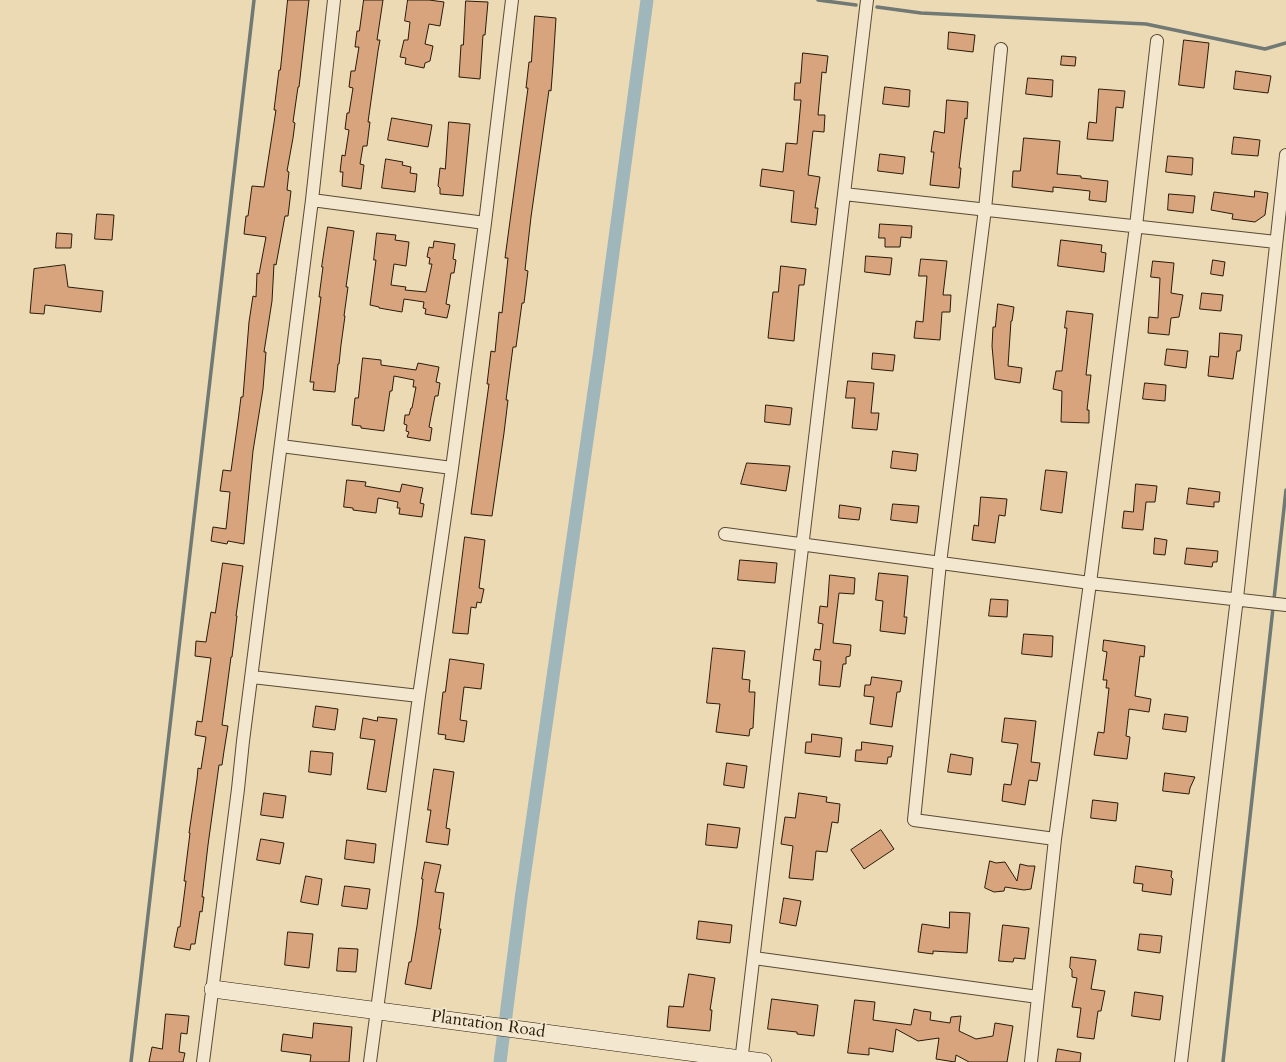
<!DOCTYPE html>
<style>
body{margin:0}
canvas{display:block;background:#ecdab5}
</style>
<canvas width="1286" height="1062"></canvas>
<script>
const c = document.querySelector('canvas').getContext('2d');
c.lineJoin = 'round';
function strokePath(path, color, width, dash) { c.strokeStyle = color; c.lineWidth = width; c.lineCap = dash ? 'butt' : 'round'; c.setLineDash(dash || []); c.stroke(path); }
function fill(path, color) { c.fillStyle = color; c.fill(path, 'evenodd'); }
function drawText(font, color, halo, rows, align = 'center') {
  c.font = font + ' Cardo,serif'; c.lineWidth = 3.5; c.setLineDash([]); c.textBaseline = 'middle'; c.strokeStyle = halo; c.fillStyle = color; for (const [text, x, y, turn = 0] of rows) {
    c.save(); c.translate(x, y); c.rotate((+turn || 0) * Math.PI / 180); c.textAlign = isNaN(turn) ? turn : align; if (halo) c.strokeText(text, 0, 0); c.fillText(text, 0, 0); c.restore();
  }
}
strokePath(new Path2D(`
 M 818,0 L 856,5
 M 877,7 L 921,13 L 1146,24 L 1265,49 L 1286,43
 M 131,1062 L 254,0
 M 1223,1062 L 1286,490`), '#707973', 3.5);
strokePath(new Path2D(`
 M 500,1062 L 521,899 L 599,357 L 647,0`), '#9fb7ba', 13);
const building = new Path2D(`
 M 288,0 L 309,0 L 299,87 L 298,87 L 293,122 L 295,123 L 293,138 L 287,171 L 289,172 L 287,190 L 291,191 L 288,216 L 285,216 L 276,265 L 274,264 L 272,301 L 264,352 L 266,352 L 263,389 L 253,451 L 244,544 L 228,541 L 227,544 L 211,541 L 213,527 L 226,529 L 230,492 L 220,491 L 223,470 L 231,471 L 238,421 L 241,397 L 243,397 L 249,322 L 253,296 L 256,297 L 257,273 L 259,274 L 266,237 L 244,234 L 246,216 L 248,216 L 252,186 L 264,187 L 276,110 L 274,110 L 279,70 L 280,70 Z
 M 364,0 L 383,0 L 377,40 L 380,40 L 378,51 L 368,122 L 370,122 L 367,146 L 363,146 L 360,164 L 364,165 L 361,189 L 342,186 L 343,172 L 340,172 L 342,155 L 345,156 L 349,130 L 345,129 L 347,113 L 349,113 L 353,88 L 349,87 L 351,71 L 355,71 L 359,47 L 355,47 L 357,31 L 359,31 Z
 M 408,0 L 429,0 L 444,2 L 440,26 L 429,24 L 425,44 L 433,46 L 430,61 L 425,63 L 424,68 L 405,64 L 406,58 L 400,57 L 404,40 L 408,40 L 410,22 L 405,21 Z
 M 466,1 L 488,2 L 485,35 L 483,35 L 480,79 L 459,77 L 461,45 L 463,45 Z
 M 535,16 L 556,18 L 553,65 L 551,91 L 549,90 L 531,217 L 525,270 L 528,271 L 524,303 L 522,303 L 516,347 L 513,347 L 506,400 L 508,400 L 504,433 L 492,516 L 471,514 L 489,384 L 487,384 L 491,351 L 495,352 L 499,312 L 502,313 L 508,258 L 505,258 L 528,88 L 526,88 L 529,62 L 531,62 Z
 M 949,32 L 975,35 L 973,52 L 948,49 Z
 M 1184,40 L 1209,43 L 1204,88 L 1179,85 Z
 M 803,53 L 828,56 L 826,73 L 822,72 L 818,115 L 825,115 L 824,132 L 813,131 L 808,175 L 820,177 L 815,208 L 818,208 L 816,225 L 791,222 L 794,191 L 760,186 L 762,169 L 783,172 L 786,143 L 797,144 L 801,100 L 794,100 L 795,83 L 800,83 Z
 M 1062,56 L 1076,57 L 1075,66 L 1061,65 Z
 M 1236,71 L 1271,76 L 1268,93 L 1234,89 Z
 M 1028,78 L 1053,80 L 1052,97 L 1026,94 Z
 M 885,87 L 910,90 L 909,107 L 883,104 Z
 M 1099,89 L 1125,91 L 1123,108 L 1116,107 L 1113,141 L 1087,139 L 1089,122 L 1096,123 Z
 M 947,100 L 968,102 L 967,119 L 965,118 L 959,168 L 961,168 L 959,188 L 930,185 L 934,152 L 931,152 L 934,131 L 944,133 Z
 M 392,118 L 432,125 L 428,147 L 388,140 Z
 M 449,122 L 470,124 L 463,196 L 440,194 L 440,188 L 438,186 L 440,168 L 445,169 Z
 M 1234,137 L 1260,140 L 1258,156 L 1232,154 Z
 M 1024,138 L 1060,141 L 1057,174 L 1081,176 L 1081,178 L 1108,181 L 1106,202 L 1089,200 L 1090,191 L 1053,187 L 1053,192 L 1012,187 L 1013,171 L 1020,171 Z
 M 880,154 L 905,157 L 903,174 L 878,171 Z
 M 1168,156 L 1193,158 L 1192,175 L 1166,172 Z
 M 386,159 L 403,162 L 402,165 L 411,167 L 410,173 L 417,174 L 415,192 L 382,188 Z
 M 1255,191 L 1268,193 L 1265,215 L 1255,222 L 1232,219 L 1233,214 L 1211,210 L 1214,192 L 1254,197 Z
 M 1169,194 L 1195,196 L 1193,213 L 1168,210 Z
 M 97,214 L 114,215 L 112,240 L 95,239 Z
 M 880,224 L 912,226 L 911,238 L 901,237 L 900,247 L 885,247 L 885,238 L 879,238 Z
 M 328,227 L 354,231 L 346,287 L 348,287 L 344,316 L 345,316 L 341,345 L 339,364 L 338,364 L 335,392 L 313,390 L 314,382 L 310,382 L 321,297 L 319,297 L 323,267 L 322,267 Z
 M 57,233 L 72,234 L 71,248 L 56,248 Z
 M 377,233 L 396,235 L 395,240 L 409,242 L 406,266 L 394,264 L 391,285 L 406,287 L 405,290 L 426,292 L 432,264 L 429,264 L 430,258 L 427,257 L 429,247 L 433,248 L 434,241 L 455,244 L 453,259 L 456,260 L 454,273 L 451,273 L 446,304 L 450,305 L 447,318 L 425,314 L 426,309 L 423,308 L 424,302 L 404,299 L 402,312 L 379,308 L 379,307 L 370,305 L 376,260 L 374,260 Z
 M 1061,240 L 1102,245 L 1101,252 L 1106,253 L 1104,272 L 1058,266 Z
 M 866,256 L 892,258 L 890,275 L 865,272 Z
 M 921,259 L 947,261 L 943,295 L 951,295 L 950,312 L 942,312 L 940,340 L 914,338 L 916,321 L 923,322 L 927,276 L 919,276 Z
 M 1213,260 L 1225,262 L 1223,276 L 1211,274 Z
 M 1153,261 L 1174,263 L 1171,293 L 1183,295 L 1179,317 L 1171,318 L 1169,335 L 1148,333 L 1149,317 L 1158,318 L 1160,278 L 1151,277 Z
 M 65,265 L 68,287 L 103,291 L 101,312 L 45,305 L 44,314 L 30,313 L 34,269 Z
 M 781,266 L 806,269 L 804,285 L 799,285 L 794,341 L 768,338 L 773,292 L 778,292 Z
 M 1202,293 L 1223,295 L 1221,311 L 1200,309 Z
 M 998,304 L 1014,307 L 1012,321 L 1011,321 L 1008,366 L 1022,368 L 1020,383 L 995,379 L 992,346 L 993,327 L 995,327 Z
 M 1067,311 L 1093,314 L 1086,375 L 1091,375 L 1087,410 L 1089,410 L 1089,423 L 1061,422 L 1062,391 L 1053,389 L 1056,371 L 1062,371 L 1067,328 L 1065,328 Z
 M 1220,333 L 1242,335 L 1240,351 L 1237,351 L 1233,379 L 1208,376 L 1210,356 L 1218,357 Z
 M 1167,349 L 1188,351 L 1186,368 L 1165,365 Z
 M 873,353 L 895,355 L 893,371 L 872,369 Z
 M 363,358 L 381,360 L 381,365 L 416,370 L 418,363 L 439,367 L 436,382 L 440,383 L 438,396 L 435,396 L 429,427 L 432,428 L 430,441 L 407,437 L 409,432 L 406,431 L 407,425 L 404,424 L 405,415 L 409,415 L 411,408 L 412,408 L 416,387 L 413,387 L 414,380 L 394,376 L 392,391 L 390,391 L 384,431 L 361,428 L 361,426 L 352,425 L 355,398 L 358,398 Z
 M 848,381 L 874,383 L 871,413 L 879,413 L 877,430 L 852,428 L 855,398 L 846,398 Z
 M 1145,383 L 1166,385 L 1165,401 L 1143,399 Z
 M 766,405 L 792,408 L 790,425 L 765,422 Z
 M 893,451 L 918,454 L 916,471 L 891,468 Z
 M 747,463 L 790,466 L 786,491 L 741,484 Z
 M 1046,470 L 1067,472 L 1062,513 L 1041,510 Z
 M 347,480 L 366,482 L 365,486 L 400,492 L 402,484 L 423,488 L 420,503 L 424,504 L 422,517 L 399,514 L 400,508 L 397,508 L 398,502 L 378,498 L 376,513 L 353,510 L 353,508 L 344,507 Z
 M 1136,484 L 1157,486 L 1155,502 L 1146,502 L 1143,530 L 1122,528 L 1124,511 L 1133,512 Z
 M 1189,488 L 1220,492 L 1219,502 L 1214,502 L 1214,507 L 1187,504 Z
 M 981,497 L 1007,499 L 1005,516 L 999,515 L 995,543 L 972,540 L 974,525 L 978,526 Z
 M 893,504 L 919,506 L 917,523 L 891,520 Z
 M 840,505 L 861,508 L 859,520 L 839,518 Z
 M 465,537 L 485,540 L 479,588 L 484,589 L 481,603 L 477,602 L 476,608 L 471,607 L 468,634 L 453,633 Z
 M 1155,538 L 1167,540 L 1165,555 L 1154,554 Z
 M 1187,548 L 1218,551 L 1217,562 L 1213,562 L 1212,567 L 1185,564 Z
 M 740,560 L 777,563 L 775,583 L 738,580 Z
 M 223,563 L 243,566 L 236,616 L 237,616 L 232,657 L 231,657 L 222,725 L 228,726 L 224,751 L 222,765 L 219,765 L 208,845 L 202,897 L 204,897 L 202,912 L 200,911 L 195,944 L 191,944 L 190,950 L 174,947 L 178,927 L 180,927 L 186,881 L 184,881 L 190,833 L 189,833 L 197,779 L 198,768 L 201,769 L 206,737 L 195,735 L 197,721 L 202,722 L 211,658 L 195,656 L 196,641 L 206,642 L 211,612 L 215,613 Z
 M 879,573 L 908,576 L 904,617 L 907,617 L 905,634 L 880,631 L 883,601 L 876,600 Z
 M 830,575 L 855,578 L 854,594 L 839,593 L 833,643 L 851,645 L 850,656 L 846,657 L 846,664 L 843,664 L 840,687 L 819,685 L 821,661 L 813,660 L 815,649 L 820,650 L 823,624 L 818,623 L 820,606 L 827,607 Z
 M 991,599 L 1008,600 L 1007,617 L 989,616 Z
 M 1024,634 L 1053,636 L 1052,657 L 1022,654 Z
 M 1104,640 L 1145,646 L 1144,657 L 1140,656 L 1135,696 L 1151,699 L 1149,712 L 1129,709 L 1126,736 L 1130,737 L 1127,759 L 1094,755 L 1098,732 L 1104,733 L 1109,688 L 1106,688 L 1107,680 L 1103,680 L 1107,652 L 1103,651 Z
 M 713,648 L 745,651 L 742,679 L 750,680 L 749,692 L 755,692 L 753,728 L 750,729 L 749,736 L 716,732 L 720,704 L 707,703 Z
 M 450,659 L 484,664 L 481,689 L 464,687 L 460,720 L 467,721 L 464,742 L 445,739 L 446,735 L 438,734 L 443,692 L 445,692 Z
 M 872,677 L 902,681 L 900,692 L 897,692 L 892,727 L 870,724 L 874,697 L 864,696 L 865,685 L 870,685 Z
 M 316,706 L 338,709 L 335,730 L 313,727 Z
 M 1165,714 L 1188,717 L 1186,732 L 1163,729 Z
 M 378,717 L 397,719 L 386,792 L 367,789 L 375,740 L 360,738 L 363,718 L 377,721 Z
 M 1005,718 L 1036,721 L 1031,762 L 1040,763 L 1037,781 L 1029,780 L 1025,805 L 1002,801 L 1004,784 L 1011,785 L 1018,744 L 1002,742 Z
 M 812,734 L 842,738 L 840,757 L 805,753 L 806,742 L 811,742 Z
 M 862,742 L 893,746 L 891,757 L 888,757 L 887,764 L 855,761 L 856,750 L 861,750 Z
 M 311,751 L 333,753 L 331,775 L 309,772 Z
 M 951,754 L 973,758 L 971,775 L 948,772 Z
 M 727,763 L 747,766 L 744,788 L 724,785 Z
 M 434,769 L 454,772 L 446,828 L 450,829 L 448,845 L 426,842 L 431,810 L 428,810 Z
 M 1165,773 L 1195,777 L 1190,788 L 1189,794 L 1163,791 Z
 M 264,793 L 286,796 L 283,818 L 261,815 Z
 M 799,793 L 827,797 L 826,802 L 840,804 L 838,823 L 832,822 L 827,852 L 816,851 L 813,880 L 789,878 L 793,846 L 781,844 L 785,817 L 795,818 Z
 M 1093,800 L 1118,803 L 1116,821 L 1091,818 Z
 M 708,824 L 740,828 L 737,848 L 706,845 Z
 M 881,830 L 894,849 L 864,869 L 851,850 Z
 M 261,839 L 284,843 L 280,864 L 257,860 Z
 M 347,840 L 376,844 L 374,863 L 345,859 Z
 M 990,861 L 996,863 L 1005,862 L 1017,881 L 1020,864 L 1028,866 L 1035,866 L 1031,889 L 1024,890 L 1005,887 L 1004,891 L 994,892 L 985,888 Z
 M 425,862 L 441,865 L 435,892 L 444,893 L 439,929 L 441,929 L 431,989 L 405,984 L 409,962 L 411,962 L 417,926 L 423,879 L 422,879 Z
 M 1136,866 L 1172,871 L 1171,877 L 1173,879 L 1171,895 L 1142,891 L 1143,884 L 1134,883 Z
 M 306,876 L 322,879 L 318,905 L 301,902 Z
 M 345,886 L 370,889 L 367,909 L 342,906 Z
 M 784,898 L 801,901 L 796,926 L 780,923 Z
 M 950,912 L 970,913 L 967,953 L 933,951 L 933,954 L 918,952 L 922,924 L 949,928 Z
 M 699,921 L 732,925 L 730,943 L 697,939 Z
 M 1003,925 L 1029,928 L 1025,959 L 1014,958 L 1013,962 L 999,961 Z
 M 288,932 L 313,934 L 309,968 L 285,965 Z
 M 1140,934 L 1162,936 L 1160,953 L 1138,950 Z
 M 339,948 L 358,949 L 356,972 L 337,971 Z
 M 1071,957 L 1096,960 L 1091,989 L 1105,991 L 1101,1011 L 1098,1011 L 1094,1039 L 1077,1037 L 1081,1008 L 1072,1007 L 1077,978 L 1072,977 L 1072,970 L 1070,968 Z
 M 689,974 L 715,978 L 710,1010 L 712,1010 L 710,1031 L 667,1027 L 669,1006 L 683,1007 Z
 M 1135,992 L 1163,996 L 1160,1020 L 1132,1016 Z
 M 772,999 L 818,1005 L 814,1036 L 797,1034 L 797,1032 L 768,1029 Z
 M 855,1000 L 875,1002 L 873,1020 L 911,1025 L 914,1009 L 922,1011 L 931,1012 L 930,1020 L 950,1023 L 951,1017 L 961,1016 L 959,1031 L 976,1039 L 993,1036 L 995,1023 L 1013,1026 L 1007,1062 L 969,1062 L 956,1055 L 955,1062 L 936,1059 L 939,1038 L 918,1041 L 896,1029 L 893,1052 L 869,1048 L 869,1055 L 848,1053 Z
 M 166,1014 L 189,1016 L 187,1034 L 181,1033 L 179,1052 L 185,1053 L 183,1062 L 149,1062 L 152,1047 L 162,1049 Z
 M 314,1023 L 352,1027 L 349,1062 L 310,1062 L 311,1055 L 281,1051 L 283,1034 L 312,1038 Z
 M 1058,1049 L 1081,1053 L 1080,1062 L 1056,1062 Z`);
fill(building, '#d7a47e');
strokePath(building, '#2a1b09', 1);
const street = new Path2D(`
 M 1001,49 L 985,209 L 940,563 L 914,820 L 1055,839
 M 844,194 L 1276,242
 M 312,200 L 485,223
 M 281,446 L 452,468
 M 725,534 L 1090,583 L 1286,605
 M 252,677 L 419,696
 M 754,958 L 1038,997
 M 203,1062 L 238,789 L 243,741 L 312,200 L 334,0
 M 370,1062 L 419,696 L 452,468 L 485,223 L 512,0
 M 741,1062 L 867,0
 M 1031,1062 L 1055,839 L 1090,583 L 1136,226 L 1157,41
 M 1181,1062 L 1237,598 L 1286,155`);
const secondary = new Path2D(`
 M 213,989 L 763,1062`);
strokePath(street, '#5a4b34', 14);
strokePath(secondary, '#2a1b09', 18);
strokePath(street, '#f3e7cf', 12);
strokePath(secondary, '#f3e7cf', 17);
drawText('17px', '#2a1b09', '#f3e7cf', [
 ["Plantation Road",488,1025,8]
]);
</script>
